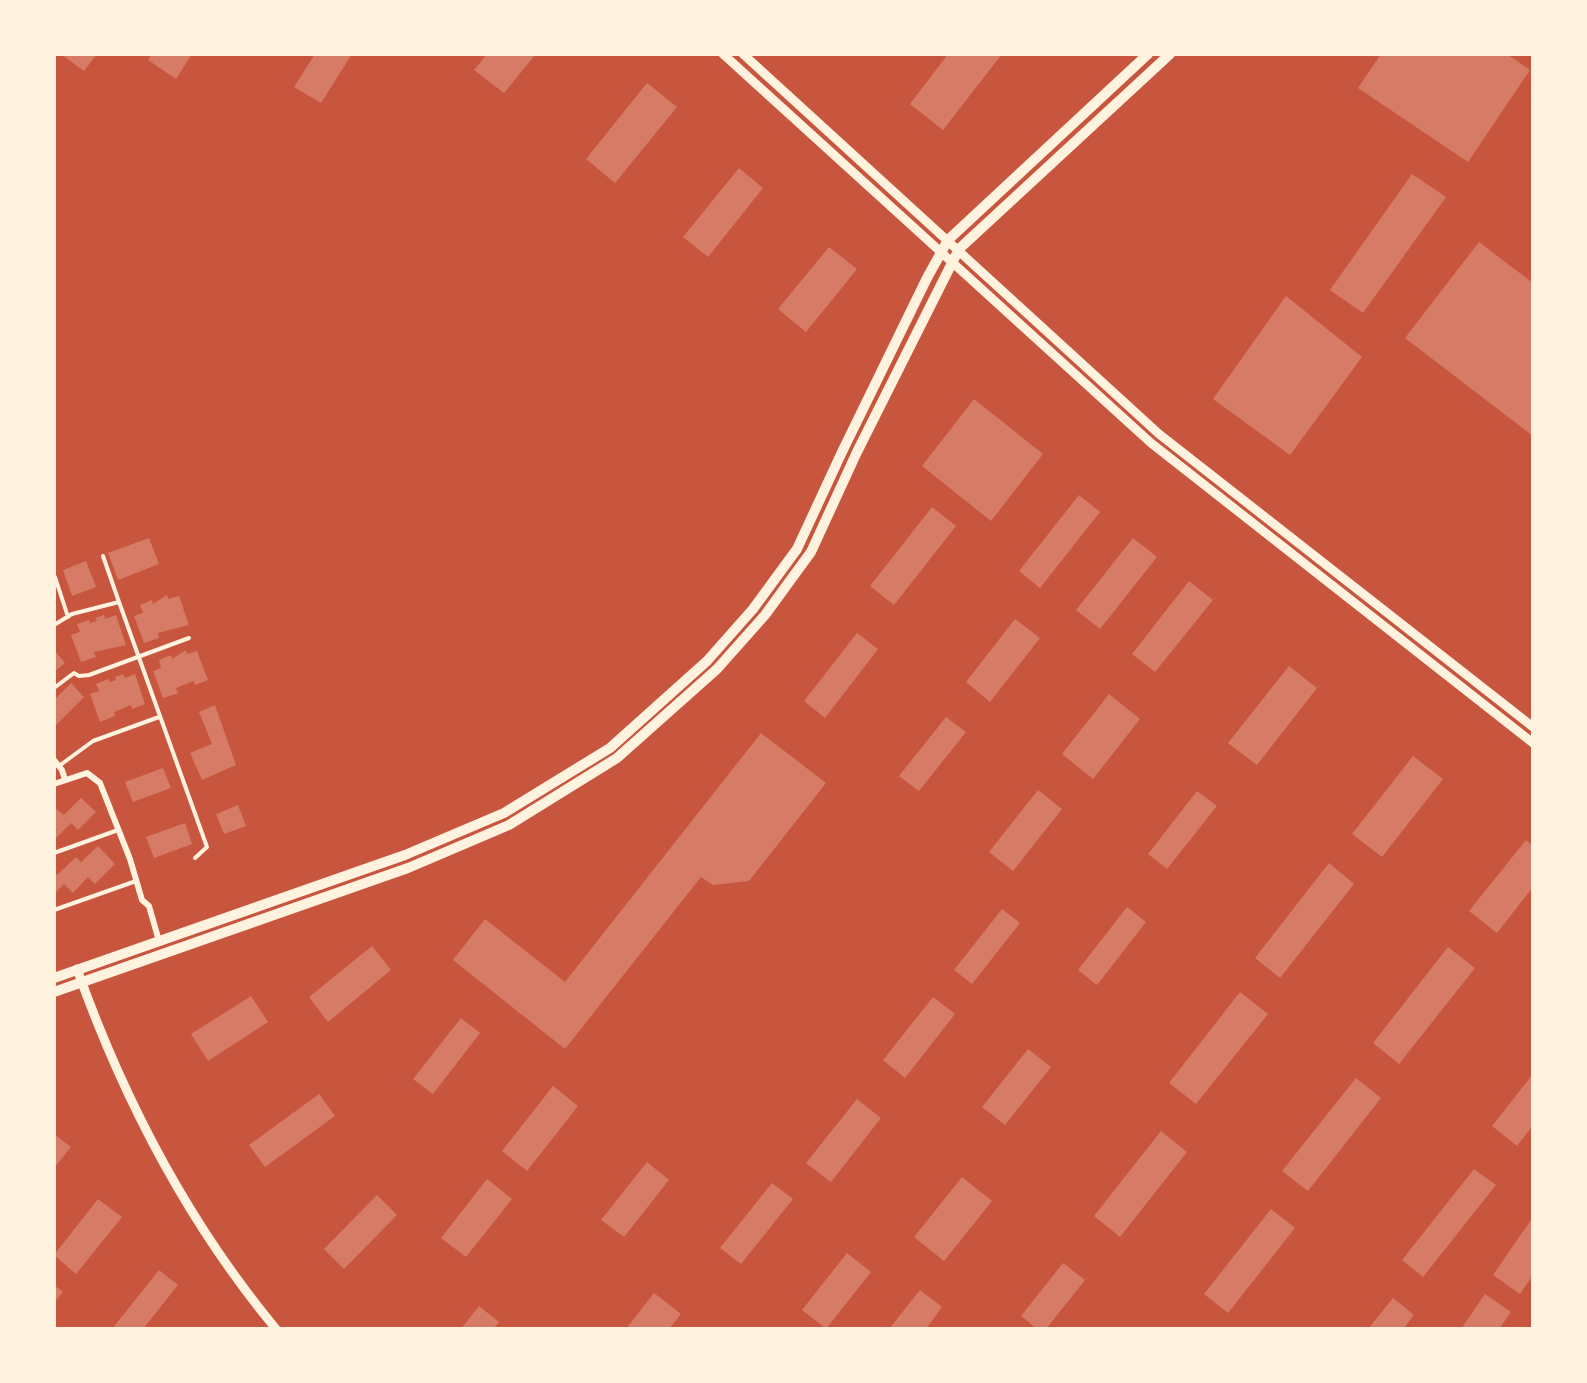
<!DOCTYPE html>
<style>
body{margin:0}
#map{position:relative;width:1587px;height:1383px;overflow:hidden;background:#c8553d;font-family:"Noto Sans",sans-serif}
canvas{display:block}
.frame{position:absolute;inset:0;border:56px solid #fff3e0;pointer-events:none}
</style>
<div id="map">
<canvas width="1587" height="1383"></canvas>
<div class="frame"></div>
</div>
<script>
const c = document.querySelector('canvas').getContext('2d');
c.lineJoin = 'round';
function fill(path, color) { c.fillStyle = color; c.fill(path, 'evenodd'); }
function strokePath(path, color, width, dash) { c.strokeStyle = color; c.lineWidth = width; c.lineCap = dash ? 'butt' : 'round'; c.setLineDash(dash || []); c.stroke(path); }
fill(new Path2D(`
 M 61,54 L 97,54 L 84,71 Z
 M 152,54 L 192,54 L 176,79 L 148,60 Z
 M 315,54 L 352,54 L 321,103 L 294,87 Z
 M 487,54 L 536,54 L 504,93 L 474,70 Z
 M 948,54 L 1002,54 L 943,130 L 910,104 Z
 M 1381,54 L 1507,54 L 1530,70 L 1468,162 L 1358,88 Z
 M 647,83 L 677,107 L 615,183 L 586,159 Z
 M 739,168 L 763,188 L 708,257 L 683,237 Z
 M 1412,174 L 1446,197 L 1363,313 L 1330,290 Z
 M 1479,242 L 1533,283 L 1533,436 L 1405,338 Z
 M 829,247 L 857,269 L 806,332 L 778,309 Z
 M 1286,296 L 1362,357 L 1290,455 L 1213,399 Z
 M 974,399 L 1043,454 L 991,521 L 922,466 Z
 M 1079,495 L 1100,512 L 1040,588 L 1019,571 Z
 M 932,507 L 956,526 L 894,605 L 870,586 Z
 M 149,538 L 159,564 L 118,580 L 108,553 Z
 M 1133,538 L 1157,557 L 1100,629 L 1076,610 Z
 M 86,561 L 96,587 L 72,596 L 63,570 Z
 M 1189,581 L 1213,600 L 1155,672 L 1132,654 Z
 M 167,595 L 168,599 L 179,596 L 189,625 L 158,633 L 159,638 L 144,643 L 134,616 L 143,613 L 140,605 L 152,600 L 153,604 Z
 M 104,615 L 105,619 L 116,615 L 126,645 L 94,652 L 96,657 L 81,662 L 71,635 L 80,632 L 77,624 L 89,620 L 90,623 L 97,621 L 95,618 Z
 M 1015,619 L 1040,638 L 990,702 L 966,682 Z
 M 857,633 L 878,649 L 825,718 L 804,701 Z
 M 54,650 L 65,663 L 54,672 Z
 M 186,650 L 187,654 L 197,651 L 208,680 L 195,685 L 194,681 L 176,688 L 178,693 L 163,698 L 153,671 L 161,668 L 159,660 L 171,655 L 172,659 Z
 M 1289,666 L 1317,688 L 1257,765 L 1228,743 Z
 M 123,674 L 125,678 L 135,674 L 145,704 L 132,709 L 131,705 L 114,712 L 115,716 L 100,722 L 90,694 L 99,691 L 96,684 L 108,679 L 110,682 L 116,680 L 115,677 Z
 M 71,683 L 84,697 L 54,727 L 54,700 Z
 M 1109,694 L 1140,719 L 1093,779 L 1062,754 Z
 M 215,705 L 236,765 L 202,780 L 190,753 L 212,744 L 199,712 Z
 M 946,717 L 966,732 L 919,791 L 899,776 Z
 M 761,733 L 826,783 L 749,881 L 713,885 L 701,877 L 565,1049 L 453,960 L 485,919 L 565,982 Z
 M 1413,756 L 1443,779 L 1382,857 L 1352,834 Z
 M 163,768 L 171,788 L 133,802 L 125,782 Z
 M 1038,790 L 1062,809 L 1013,871 L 989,852 Z
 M 1197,791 L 1217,806 L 1167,869 L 1148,854 Z
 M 81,798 L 96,812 L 78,830 L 71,823 L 54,840 L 54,807 L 64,815 Z
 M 238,805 L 246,826 L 224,834 L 216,814 Z
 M 185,823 L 192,844 L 154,858 L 146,837 Z
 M 1526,840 L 1533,846 L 1533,887 L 1497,933 L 1469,911 Z
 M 98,846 L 115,864 L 95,884 L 88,877 L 73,893 L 64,884 L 54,894 L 54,871 L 57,875 L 76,857 L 81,862 Z
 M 1329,863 L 1354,884 L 1280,978 L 1255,958 Z
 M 1127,907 L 1146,922 L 1097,985 L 1078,970 Z
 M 1002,909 L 1020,923 L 972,984 L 954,970 Z
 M 372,946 L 391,970 L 328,1022 L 309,997 Z
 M 1448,947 L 1475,968 L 1399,1064 L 1373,1043 Z
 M 1240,992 L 1268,1014 L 1196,1104 L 1169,1083 Z
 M 251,996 L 268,1022 L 208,1061 L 191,1034 Z
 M 933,997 L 955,1014 L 905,1078 L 883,1060 Z
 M 461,1018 L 480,1033 L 433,1094 L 413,1079 Z
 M 1028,1049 L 1051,1067 L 1005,1125 L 982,1107 Z
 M 1533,1074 L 1533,1125 L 1517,1146 L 1492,1126 Z
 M 1356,1078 L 1381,1098 L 1308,1191 L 1282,1171 Z
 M 553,1086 L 578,1106 L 527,1171 L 502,1151 Z
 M 319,1094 L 335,1116 L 265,1167 L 249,1145 Z
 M 857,1099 L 881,1118 L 831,1182 L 806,1163 Z
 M 1161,1131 L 1187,1152 L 1120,1237 L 1094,1216 Z
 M 54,1134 L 71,1147 L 54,1168 Z
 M 647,1162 L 669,1180 L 624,1237 L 601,1220 Z
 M 1474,1169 L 1496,1185 L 1423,1277 L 1402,1260 Z
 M 962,1177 L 992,1201 L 944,1261 L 914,1237 Z
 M 487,1179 L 512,1199 L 466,1257 L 441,1238 Z
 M 772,1183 L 793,1199 L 741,1264 L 720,1248 Z
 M 377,1195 L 397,1215 L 344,1269 L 324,1249 Z
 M 98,1199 L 122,1217 L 76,1274 L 54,1255 Z
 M 1271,1209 L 1295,1228 L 1228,1313 L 1204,1294 Z
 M 1533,1217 L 1533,1275 L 1520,1294 L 1493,1275 Z
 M 847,1253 L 871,1272 L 826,1329 L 802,1310 Z
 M 1063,1263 L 1085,1280 L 1046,1329 L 1037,1329 L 1021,1316 Z
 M 159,1270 L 178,1285 L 143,1329 L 112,1329 Z
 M 54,1285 L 63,1292 L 54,1303 Z
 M 920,1290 L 942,1307 L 926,1329 L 889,1329 Z
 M 654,1293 L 681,1314 L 669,1329 L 626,1329 Z
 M 1485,1294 L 1511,1312 L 1499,1329 L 1461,1329 Z
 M 1393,1298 L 1414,1315 L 1403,1329 L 1368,1329 Z
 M 479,1306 L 499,1322 L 493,1329 L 461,1329 Z`), '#d67c66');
strokePath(new Path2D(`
 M 103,556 L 119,602
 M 55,577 L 68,617
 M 54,625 L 72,614 L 119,602 L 207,847 L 195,858
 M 54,688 L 74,673 L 79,676 L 89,675 L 189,638
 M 59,766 L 93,741 L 159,717
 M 54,853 L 118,830
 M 54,910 L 136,881`), '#fff3e0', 4);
strokePath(new Path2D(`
 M 54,760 L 62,770 L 65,780
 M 54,784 L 87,773 L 100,783 L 130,859 L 142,900 L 149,906 L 159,941`), '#fff3e0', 6);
strokePath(new Path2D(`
 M 723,54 L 1151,443 L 1533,743
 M 743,54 L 1159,434 L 1533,727
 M 77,969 C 123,1098 189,1224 276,1329`), '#fff3e0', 9);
strokePath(new Path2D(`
 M 54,978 L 405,855 L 504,813 L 610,748 L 707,661 L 753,609 L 797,549 L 842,452 L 927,278 L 948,240 L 1148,54
 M 54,992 L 408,868 L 509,825 L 617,758 L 717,669 L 765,615 L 811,552 L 857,452 L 959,249 L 1170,54`), '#fff3e0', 10);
</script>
